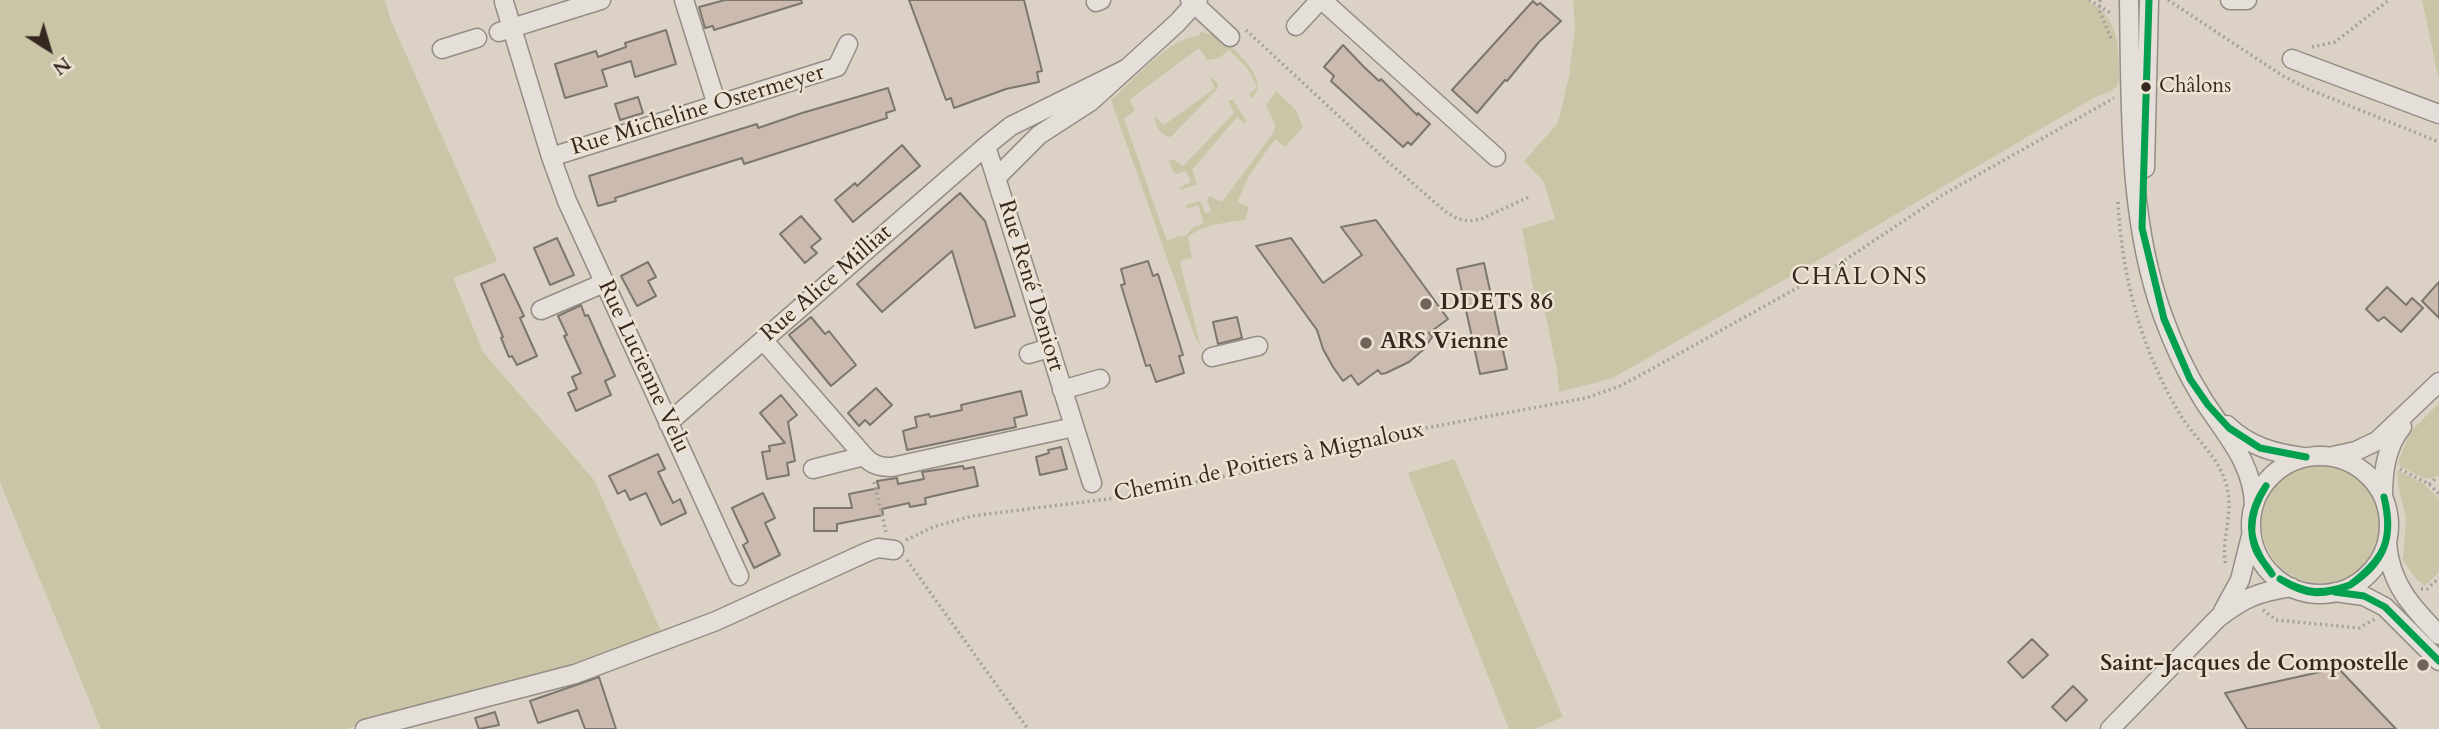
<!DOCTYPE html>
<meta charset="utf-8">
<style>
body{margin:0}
#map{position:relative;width:2439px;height:729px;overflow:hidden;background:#dbd2c5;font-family:Cardo,serif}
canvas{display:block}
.north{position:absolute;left:14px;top:14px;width:70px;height:70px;-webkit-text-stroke:5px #ede3d3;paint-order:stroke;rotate:143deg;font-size:19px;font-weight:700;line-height:28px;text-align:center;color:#362820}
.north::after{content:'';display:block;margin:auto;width:24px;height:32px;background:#362820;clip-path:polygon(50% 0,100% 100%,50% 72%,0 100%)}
</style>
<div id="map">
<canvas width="2439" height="729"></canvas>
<div class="north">N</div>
</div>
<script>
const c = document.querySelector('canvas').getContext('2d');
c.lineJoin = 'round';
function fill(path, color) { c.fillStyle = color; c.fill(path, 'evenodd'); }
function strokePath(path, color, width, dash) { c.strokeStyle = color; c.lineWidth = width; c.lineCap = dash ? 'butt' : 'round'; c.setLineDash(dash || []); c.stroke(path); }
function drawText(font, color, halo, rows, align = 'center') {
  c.font = font + ' Cardo,serif'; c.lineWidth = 5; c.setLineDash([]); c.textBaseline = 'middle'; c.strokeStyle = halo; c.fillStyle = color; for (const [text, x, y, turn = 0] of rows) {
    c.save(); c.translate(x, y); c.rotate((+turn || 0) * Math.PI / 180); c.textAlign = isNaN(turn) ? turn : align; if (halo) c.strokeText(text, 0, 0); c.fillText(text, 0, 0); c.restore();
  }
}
fill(new Path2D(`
 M 0,0 L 385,0 L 390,18 L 497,261 L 453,278 L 483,352 L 594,480 L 661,631 L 533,678 L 345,729 L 101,729 L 0,482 Z
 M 1573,0 L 2086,0 C 2119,15 2119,47 2119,79 C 2117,92 2105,93 2095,97 L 1815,262 L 1613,378 L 1559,392 L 1557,370 L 1544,307 L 1537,307 L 1522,229 L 1555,219 L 1544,182 L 1524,161 L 1558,123 L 1569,76 L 1575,29 Z
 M 2422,0 L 2439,0 L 2439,81 Z
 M 1200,32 C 1205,33 1211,33 1216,36 C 1233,46 1272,80 1252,98 L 1249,95 L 1257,87 L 1247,68 L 1229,50 L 1219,58 L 1207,60 L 1199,48 L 1129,100 L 1135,110 L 1124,119 L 1167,241 L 1179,236 L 1185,236 L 1194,227 L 1204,223 L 1198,205 L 1187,209 L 1186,205 L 1199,201 L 1202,204 L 1205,213 L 1211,211 L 1207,199 L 1210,196 L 1222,202 L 1274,132 L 1275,125 L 1266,105 L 1276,91 L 1296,110 L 1303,127 L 1285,147 L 1275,139 L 1250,174 L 1237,202 L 1249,207 L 1245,220 C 1226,223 1203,224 1188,237 L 1192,258 L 1182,260 L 1180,263 L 1201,348 L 1195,337 L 1111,100 C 1133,81 1169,37 1199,36 Z
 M 1209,76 L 1218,83 L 1218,88 L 1171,137 C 1161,136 1154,125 1155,116 L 1164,125 L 1215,88 Z
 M 1228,100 L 1233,100 L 1247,122 L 1244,123 L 1237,117 L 1192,170 L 1197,184 L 1180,190 L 1179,188 L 1191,182 L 1186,171 L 1177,174 L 1173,172 L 1169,161 L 1173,159 L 1183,166 L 1234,113 Z
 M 2439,403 L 2439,476 L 2426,479 L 2401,467 L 2398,462 L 2410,432 Z
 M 1454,459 L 1563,717 L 1534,729 L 1509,729 L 1408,473 Z
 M2262 524a59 59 0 1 1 118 0a59 59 0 1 1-118 0Z
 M 2397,470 L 2423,483 L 2439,499 L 2439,572 L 2425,586 L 2415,578 L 2403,560 L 2406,519 L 2398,485 Z`), '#c9c5a6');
const building = new Path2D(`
 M 725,0 L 801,0 L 802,3 L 714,30 L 713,26 L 705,28 L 699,7 Z
 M 909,0 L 1024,0 L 1042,71 L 1037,72 L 1039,82 L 1006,89 L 954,108 L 951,98 L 946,100 Z
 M 1533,1 L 1537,5 L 1540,3 L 1561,21 L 1539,42 L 1507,81 L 1505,80 L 1477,113 L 1452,90 Z
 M 666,30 L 676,64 L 635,77 L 631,61 L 602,70 L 607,86 L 565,98 L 555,64 L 596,51 L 598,57 L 626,47 L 625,43 Z
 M 1343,45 L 1364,67 L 1379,81 L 1381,79 L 1417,115 L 1418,113 L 1430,124 L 1411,145 L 1408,142 L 1403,147 L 1331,81 L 1334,76 L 1324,67 Z
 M 888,88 L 895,110 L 886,113 L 887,118 L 744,164 L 742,158 L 675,179 L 615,198 L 616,201 L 598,206 L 589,176 L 757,124 L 758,128 L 802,113 Z
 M 638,97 L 643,113 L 620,120 L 615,104 Z
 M 902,145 L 920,166 L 853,222 L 835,200 L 855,183 L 857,186 Z
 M 960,193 L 985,221 L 1015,316 L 975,328 L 952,251 L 882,312 L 857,284 Z
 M 801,216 L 821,239 L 811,247 L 817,253 L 805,263 L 780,234 Z
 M 1376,220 L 1448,319 L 1429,333 L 1432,337 L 1424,349 L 1409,362 L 1386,373 L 1381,374 L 1378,370 L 1358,385 L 1351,375 L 1343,381 L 1333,367 L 1323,349 L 1317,330 L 1256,246 L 1291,238 L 1323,283 L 1362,255 L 1341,227 Z
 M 557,238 L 574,275 L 550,285 L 534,248 Z
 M 1148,261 L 1153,276 L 1158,274 L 1183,355 L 1179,356 L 1184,373 L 1156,382 L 1150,365 L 1146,366 L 1121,285 L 1125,284 L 1121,269 Z
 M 648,262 L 656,277 L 648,281 L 656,296 L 637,306 L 621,276 Z
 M 1484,263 L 1507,369 L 1480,374 L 1457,269 Z
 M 504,274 L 524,316 L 520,318 L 537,356 L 517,365 L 512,356 L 509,357 L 501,338 L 503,337 L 481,284 Z
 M 2439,282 L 2439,318 L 2422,301 Z
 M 2387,287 L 2406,305 L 2412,298 L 2423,308 L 2401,332 L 2384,317 L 2378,321 L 2366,309 Z
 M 581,305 L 585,316 L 588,315 L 615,376 L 605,381 L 611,395 L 576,411 L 568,393 L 577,389 L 572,377 L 581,373 L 564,336 L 567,335 L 558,316 Z
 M 811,317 L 825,334 L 829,331 L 856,365 L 831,386 L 789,335 Z
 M 1237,317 L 1242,338 L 1218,344 L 1213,322 Z
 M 876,388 L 892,405 L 870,425 L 865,420 L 859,426 L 848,413 Z
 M 1021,391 L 1027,415 L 1014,418 L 1016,427 L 907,450 L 903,431 L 917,427 L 915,417 L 929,414 L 930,417 L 962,410 L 961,405 Z
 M 781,395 L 797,415 L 788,422 L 795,461 L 787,463 L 789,475 L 767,479 L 762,452 L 770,451 L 769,446 L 785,443 L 760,413 Z
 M 1061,447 L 1067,469 L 1040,475 L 1036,457 L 1049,453 L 1048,450 Z
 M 658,454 L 665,469 L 658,472 L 673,503 L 680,499 L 686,513 L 661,525 L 646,493 L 630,500 L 625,490 L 618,494 L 609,476 Z
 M 963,466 L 964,469 L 974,467 L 978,486 L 925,498 L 926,504 L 910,507 L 909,503 L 882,509 L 883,515 L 837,524 L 837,531 L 814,531 L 814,508 L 852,508 L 849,494 L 879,488 L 877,481 L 897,478 L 898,484 L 924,479 L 922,472 Z
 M 763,493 L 775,518 L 765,523 L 780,555 L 754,568 L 743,545 L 748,542 L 732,508 Z
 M 2032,639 L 2048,655 L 2023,678 L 2008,662 Z
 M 2338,668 L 2396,729 L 2247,729 L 2225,693 Z
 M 599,677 L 616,729 L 585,729 L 578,710 L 538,723 L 530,701 Z
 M 2073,686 L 2087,700 L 2066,721 L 2052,707 Z
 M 495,712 L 499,725 L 479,729 L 475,718 Z`);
fill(building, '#cabbae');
strokePath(building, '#7c766e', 2);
const minor = new Path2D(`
 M 684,0 L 717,105
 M 1190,0 L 1230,37
 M 1322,0 L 1496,157
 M 2129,0 C 2131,103 2127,218 2163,316 C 2173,344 2186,372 2202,398 C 2224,433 2253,462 2254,505
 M 2230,0 L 2247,0
 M 504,2 L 551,157 L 837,67 L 848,44
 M 1096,2 L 1101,0
 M 1296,26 L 1320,0
 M 499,32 L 601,0
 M 442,49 L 477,38
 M 2292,59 L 2439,114
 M 986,146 L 1092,483
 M 551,157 L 567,201 L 739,576
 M 2145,168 L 2149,0
 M 996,178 L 1039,135 L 1090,102 L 1177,23 L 1198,0
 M 541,310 L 604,283
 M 763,340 L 864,456 C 872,465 880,467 892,467 L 1074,427
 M 1029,354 L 1049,348
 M 1212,357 L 1258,346
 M 1062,390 L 1100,379
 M 668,423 L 986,146 L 1011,126 L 1126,69
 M 2227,425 C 2249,446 2273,453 2303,457
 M 2333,456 L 2356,451 L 2377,441 L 2439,382
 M2251 525a69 69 0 1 1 138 0a69 69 0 1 1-138 0Z
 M 813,469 L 864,456
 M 2383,496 C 2383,471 2386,447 2402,427
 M 2387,543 C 2390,584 2412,607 2439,635
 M 2335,592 L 2364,596 L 2385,607 L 2439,661
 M 2223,611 L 2240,580 L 2251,536
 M 365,729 L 575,674 L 716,621 L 867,552 L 878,548 L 894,550
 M 2110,729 L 2218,618 C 2244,598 2258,592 2291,587`);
strokePath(minor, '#948d85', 21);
strokePath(new Path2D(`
 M 2089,0 L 2111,13
 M 2100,0 L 2099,10 L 2112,41
 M 2168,0 L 2283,76 L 2308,89 L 2439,142
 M 1246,30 L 1387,161 L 1446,212 L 1458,219 L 1468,221 L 1481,219 L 1531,196
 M 2312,47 L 2335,42 L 2389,0
 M 2118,202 C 2122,276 2140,346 2178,411 C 2193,438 2219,455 2227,487 C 2234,514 2220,542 2226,566
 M 2400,469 L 2429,484 L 2439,494
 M 874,482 L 886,532
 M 2429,484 L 2435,479
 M 906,540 L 933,527 L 972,516 L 1123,497 L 1323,456 L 1415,430 L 1586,398 L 1620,386 L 1648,371 L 1833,268 L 1944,194 L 2114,98
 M 907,560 L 1028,729
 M 2421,589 L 2427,589 L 2439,578
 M 2263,610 L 2276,620 L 2359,628 L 2375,619`), '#a5a19a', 3.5, [2, 3.5]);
strokePath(minor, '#e4dfd8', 18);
strokePath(new Path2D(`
 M 2149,0 L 2142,228 L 2164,319 L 2190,379 L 2208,405 L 2229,428 L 2260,448 L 2306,457
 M 2266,486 C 2254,505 2247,528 2256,550 C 2259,558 2267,566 2272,574
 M 2266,486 C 2244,518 2248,544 2272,574
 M 2280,579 C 2307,594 2320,595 2350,585
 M 2280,579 C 2305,595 2322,597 2350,585
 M 2350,585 C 2385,558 2394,540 2384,497
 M 2350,585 C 2385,563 2394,536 2384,497
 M 2335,592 L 2364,596 L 2385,607 L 2439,661`), '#03a04f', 7);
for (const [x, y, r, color] of [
 [2146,87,6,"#362820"],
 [1426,304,7,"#70645a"],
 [1366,343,7,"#70645a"],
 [2423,665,7,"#70645a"]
]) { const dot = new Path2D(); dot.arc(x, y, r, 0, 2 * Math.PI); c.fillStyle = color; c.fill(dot); strokePath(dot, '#ede3d3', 2.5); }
drawText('21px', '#362820', '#ede3d3', [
 ["Châlons",2159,87]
], 'left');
drawText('23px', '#362820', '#ede3d3', [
 ["Rue Micheline Ostermeyer",698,111,-17],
 ["Rue Alice Milliat",827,284,-41],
 ["Rue René Deniort",1030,286,73],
 ["Rue Lucienne Velu",643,367,65],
 ["Chemin de Poitiers à Mignaloux",1269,463,-12]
]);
drawText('bold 23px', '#362820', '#ede3d3', [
 ["DDETS 86",1440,304],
 ["ARS Vienne",1380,343],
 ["Saint-Jacques de Compostelle",2409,665,"right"]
], 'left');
c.letterSpacing = '2px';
drawText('24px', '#362820', '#ede3d3', [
 ["CHÂLONS",1860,278]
]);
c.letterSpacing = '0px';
</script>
